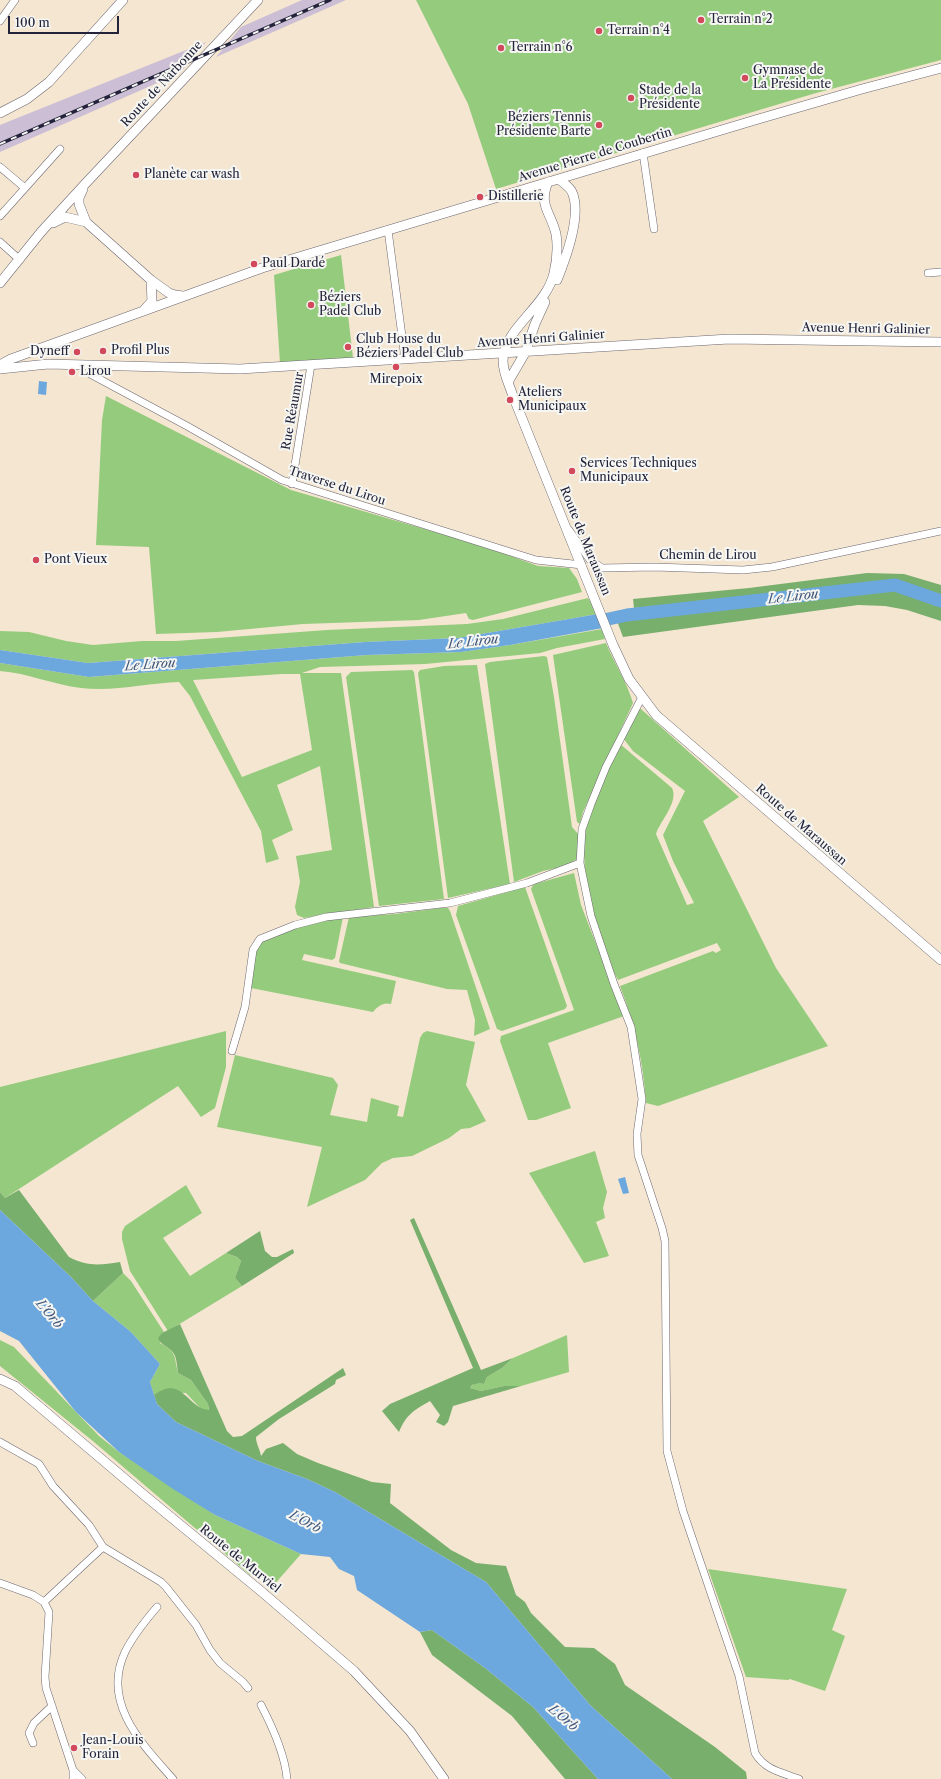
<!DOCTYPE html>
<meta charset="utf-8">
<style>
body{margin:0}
#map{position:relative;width:941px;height:1779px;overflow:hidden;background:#f4e6d1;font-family:"Libre Caslon Text",serif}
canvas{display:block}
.scale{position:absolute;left:8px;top:16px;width:111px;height:18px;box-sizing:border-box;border:2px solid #22223b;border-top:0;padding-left:5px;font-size:12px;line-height:14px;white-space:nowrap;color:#22223b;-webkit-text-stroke:3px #f6f6f2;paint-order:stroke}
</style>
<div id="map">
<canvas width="941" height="1779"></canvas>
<div class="scale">100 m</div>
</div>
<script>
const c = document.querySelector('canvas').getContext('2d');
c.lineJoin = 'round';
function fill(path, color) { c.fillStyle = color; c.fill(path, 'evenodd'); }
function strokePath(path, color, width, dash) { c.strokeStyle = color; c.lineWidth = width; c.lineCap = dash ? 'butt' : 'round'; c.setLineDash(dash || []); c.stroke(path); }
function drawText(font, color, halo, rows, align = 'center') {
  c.font = font + ' "Libre Caslon Text",serif'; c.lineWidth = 4; c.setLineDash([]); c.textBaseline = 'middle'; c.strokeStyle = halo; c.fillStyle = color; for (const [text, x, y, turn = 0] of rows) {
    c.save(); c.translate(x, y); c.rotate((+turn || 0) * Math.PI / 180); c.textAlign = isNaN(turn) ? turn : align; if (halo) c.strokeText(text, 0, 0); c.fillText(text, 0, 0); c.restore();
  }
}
fill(new Path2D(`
 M 302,0 L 346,0 L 216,57 L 241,27 Z
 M 206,42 L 180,73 L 0,152 L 0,125 Z`), '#ccbed4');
fill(new Path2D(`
 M 416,0 L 941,0 L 941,60 L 816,93 L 496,189 L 468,104 Z
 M 341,255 L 353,358 L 280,363 L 274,275 Z
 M 106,396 L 291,490 L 486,547 L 538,566 L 569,568 L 577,579 L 582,592 L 473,620 L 469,619 L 466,613 L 419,620 L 303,624 L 217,632 L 156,634 L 149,547 L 96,545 L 102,420 Z
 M 588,598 L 598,614 L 458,638 L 365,642 L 88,663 L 0,650 L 0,631 L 29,632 L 66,641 L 93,645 L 142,641 L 176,641 L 327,630 L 467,624 L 503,619 Z
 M 602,629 L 605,639 L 557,648 L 540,653 L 425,664 L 320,667 L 302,673 L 341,673 L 374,907 L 304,918 L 297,915 L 295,907 L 300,882 L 296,856 L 332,850 L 320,766 L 277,785 L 293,830 L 272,840 L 279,859 L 266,863 L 261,831 L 190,696 L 179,682 C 147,683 114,692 81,688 C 54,685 28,673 0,671 L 0,663 L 89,677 L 367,655 L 461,652 L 510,645 ZM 282,674 L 300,674 L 312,750 L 242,777 L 193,680 Z
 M 606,643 C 614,663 627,682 633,703 L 583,812 L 580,824 L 577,822 L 553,655 Z
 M 544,656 L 547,657 L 554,697 L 572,827 L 579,835 L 577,859 L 566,866 L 543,871 L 514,882 L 485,664 L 490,662 Z
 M 477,665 L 510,884 L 448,898 L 418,673 L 420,670 L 444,666 Z
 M 412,670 L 414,672 L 444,899 L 379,906 L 346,677 L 351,672 Z
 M 641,709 L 739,797 L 703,821 L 776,968 L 828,1046 L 658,1106 L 646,1103 C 643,1061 635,1025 620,986 L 713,951 L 716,953 L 721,950 L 717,943 L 618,980 C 597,942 578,872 586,829 C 587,821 591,814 594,806 C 601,784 609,765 620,744 L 672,788 C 679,802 660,821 656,834 L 687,905 L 694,903 L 673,861 L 663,835 L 685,791 L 633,751 L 623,738 L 638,710 Z
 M 574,873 L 581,905 L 624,1016 L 548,1043 L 571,1108 L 536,1120 L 528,1120 L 500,1041 L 501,1036 L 574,1010 L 531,889 L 533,885 L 538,883 Z
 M 525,887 L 567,1006 L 565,1009 L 502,1031 L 497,1029 L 456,915 L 458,906 Z
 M 440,908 L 448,908 L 450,911 L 490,1029 L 474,1036 L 475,1020 L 467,990 L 447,989 L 340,963 L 339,961 L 349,917 L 395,914 Z
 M 343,917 L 335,958 L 332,960 L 304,954 L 302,960 L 396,981 L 391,1004 C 383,1002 378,1006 373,1012 L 251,988 L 257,942 L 300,925 Z
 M 226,1031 L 226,1067 L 215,1108 L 201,1117 L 178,1086 L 5,1198 L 0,1192 L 0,1087 Z
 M 427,1031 L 475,1042 L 466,1085 L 486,1121 L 470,1128 L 461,1129 L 449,1138 L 412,1156 L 393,1158 L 382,1163 L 365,1180 L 307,1207 L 322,1147 L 217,1127 L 235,1055 L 333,1078 L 338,1085 L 330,1115 L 367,1122 L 371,1098 L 399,1106 L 397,1116 L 403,1117 L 420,1038 L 423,1033 Z
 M 595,1151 L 607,1192 L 603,1208 L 605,1218 L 596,1222 L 609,1256 L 584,1263 L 529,1173 Z
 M 186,1185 L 202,1213 L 163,1238 L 190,1276 L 226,1253 L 237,1257 L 241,1261 L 235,1278 L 242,1286 L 168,1331 L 130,1271 L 122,1239 L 122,1232 L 125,1226 Z
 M 123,1273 L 131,1281 L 164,1332 L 162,1333 L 160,1343 C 177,1352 174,1356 178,1373 L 191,1380 L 208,1404 L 209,1411 L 201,1409 L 186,1393 L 159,1392 L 154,1395 L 150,1382 L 160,1364 L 131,1332 L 93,1301 Z
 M 567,1335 L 569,1372 L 521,1386 L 504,1386 L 481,1391 L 470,1388 C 473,1383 478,1382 484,1384 L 487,1377 L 502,1368 L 513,1358 Z
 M 0,1340 L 14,1347 L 99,1436 L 119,1452 L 215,1515 L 301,1554 L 272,1587 L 253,1571 L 250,1575 L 94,1442 L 0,1366 Z
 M 708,1569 L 847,1589 L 832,1630 L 845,1636 L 825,1691 L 790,1679 L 788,1680 L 746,1677 Z`), '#95cb7d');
fill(new Path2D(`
 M 867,573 L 904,574 L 941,585 L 941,621 L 907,610 L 885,606 L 858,605 L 623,637 L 617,621 L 633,618 L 738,605 L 737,598 L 634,608 L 633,599 L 749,588 Z
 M 19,1190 L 69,1257 C 88,1267 100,1265 120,1262 L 123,1273 L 93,1301 L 71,1277 L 0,1210 L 0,1192 L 5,1198 Z
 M 414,1218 L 481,1370 L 513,1358 L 502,1368 L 487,1377 L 484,1384 L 479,1383 L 472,1385 L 470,1388 L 481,1391 L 504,1386 L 521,1386 L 453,1406 L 448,1422 L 444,1426 L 436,1422 L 440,1415 L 430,1401 C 414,1410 406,1415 399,1432 L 382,1411 L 390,1404 L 473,1368 L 410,1220 Z
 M 260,1231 L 265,1251 L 272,1257 L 277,1257 L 293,1249 L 294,1253 L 242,1286 L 235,1278 L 241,1261 L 237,1257 L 226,1253 Z
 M 180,1324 L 227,1431 L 233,1437 L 242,1436 L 343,1368 L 346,1375 L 336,1380 L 335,1384 L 279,1419 L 256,1437 C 256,1444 260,1449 261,1456 L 266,1449 L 283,1443 L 297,1454 L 318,1463 L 372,1482 L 391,1484 L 390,1503 L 451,1550 L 476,1563 L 506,1566 L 516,1595 L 525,1602 L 531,1613 L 565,1647 L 594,1648 L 615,1664 L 625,1685 L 715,1747 L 746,1772 L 747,1779 L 672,1779 L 591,1706 L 486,1582 L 335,1492 L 307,1479 L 258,1461 L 176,1422 L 157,1404 L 154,1395 C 183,1374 187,1409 209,1410 L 208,1404 L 191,1380 L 178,1373 C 177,1367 177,1359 174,1354 C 169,1346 161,1346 158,1338 L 162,1333 Z
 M 432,1630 L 485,1668 L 533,1707 L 598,1779 L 565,1779 L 512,1716 L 432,1655 L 420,1632 Z`), '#78af6c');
fill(new Path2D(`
 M 39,381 L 47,382 L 46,395 L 38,394 Z
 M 598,614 L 603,628 L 510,645 L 461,652 L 367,655 L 89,677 L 0,663 L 0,650 L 88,663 L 365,642 L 458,638 Z
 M 625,1177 L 629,1193 L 623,1194 L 618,1179 Z
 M 0,1210 L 71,1277 L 93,1301 L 131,1332 L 160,1364 L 150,1382 L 157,1404 L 176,1422 L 258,1461 L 307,1479 L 335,1492 L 486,1582 L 591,1706 L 672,1779 L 598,1779 L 533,1707 L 485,1668 L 432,1630 L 420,1632 L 357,1590 L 354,1576 L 339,1569 L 330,1557 L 301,1554 L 215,1515 L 173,1489 L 119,1452 L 76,1412 L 19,1341 L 0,1331 Z`), '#6ca8dd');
strokePath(new Path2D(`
 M 590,623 L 627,615 L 895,585 L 941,601`), '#6ca8dd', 13);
const minor = new Path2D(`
 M 0,21 L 15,0
 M 643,153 L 654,229
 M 0,167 L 25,188
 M 0,216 L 60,149
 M 388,230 L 405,359
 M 0,242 L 20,260
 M 928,273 L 941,272
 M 90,365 L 90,374 L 187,426 L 282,480 L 536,560 L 582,565
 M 292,484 L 311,365
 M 569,530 L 590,560 L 602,568 L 654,567 L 743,570 L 772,567 L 941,531
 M 580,863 L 591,916 L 614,984 L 631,1027 L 642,1099 L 637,1134 L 638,1155 L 662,1228 L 665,1241 L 667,1451 L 683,1511 L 739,1676 L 755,1753 C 765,1770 781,1772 799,1779
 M 232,1051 L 245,1007 L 253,950 L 260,939 L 295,925 L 326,917 L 450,903 L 527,883 L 580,863 L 582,829 L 591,804 L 606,767 L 642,697
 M 0,1442 L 39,1464 L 53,1486 L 89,1525 L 103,1547 L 161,1582 L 166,1587 L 196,1625 L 210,1650 L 220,1663 L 243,1682 L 248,1688
 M 0,1583 L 33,1595 L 44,1602 L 49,1612 L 45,1677 L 46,1688 L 73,1770 L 73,1779
 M 44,1602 L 103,1547
 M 157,1607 C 145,1621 133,1636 125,1652 C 101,1703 142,1744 173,1779
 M 261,1705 C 273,1728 285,1754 287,1779
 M 33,1743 L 29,1733 L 34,1723 L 52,1706
 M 73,1770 L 82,1779`);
const major = new Path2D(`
 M 0,113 L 27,99 L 49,82 L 123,0
 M 548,182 C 538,206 551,212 556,234 C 558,246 557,260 554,273 C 546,308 504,327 503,361 C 503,373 509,384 513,396 L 613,645 L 629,679 L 656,715 L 941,960
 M 83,189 L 79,198 L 79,204 L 86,222 L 151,280 L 169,293 L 175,295 L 183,296
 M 53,223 L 65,217 L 86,222
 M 557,280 C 566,258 582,214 572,192 C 570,187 563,183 559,179
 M 0,283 L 41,232 L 85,184 L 258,0
 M 144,310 L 152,301 L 151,280
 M 0,365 L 11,359 L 262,268 L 755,120 L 862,89 L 941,68
 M 0,369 L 48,364 L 240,369 L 729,339 L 941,342
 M 508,382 L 525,353 L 535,324 L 545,302
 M 0,1379 L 15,1386 L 144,1495 L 262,1592 L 354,1671 L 410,1731 L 444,1779`);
strokePath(minor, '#6c6770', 8);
strokePath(major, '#6c6770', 10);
strokePath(minor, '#fff', 7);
strokePath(major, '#fff', 9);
const rail = new Path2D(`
 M 0,144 L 330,0`);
strokePath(rail, '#22223b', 3.5);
strokePath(rail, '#f6f6f2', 2, [6]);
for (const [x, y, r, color] of [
 [701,20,4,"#d1495b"],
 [599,31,4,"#d1495b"],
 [501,48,4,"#d1495b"],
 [745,78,4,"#d1495b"],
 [631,98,4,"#d1495b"],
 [599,125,4,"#d1495b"],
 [136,175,4,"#d1495b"],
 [480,197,4,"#d1495b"],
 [254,264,4,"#d1495b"],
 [311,305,4,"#d1495b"],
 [348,347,4,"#d1495b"],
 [103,351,4,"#d1495b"],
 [77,352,4,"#d1495b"],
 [396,367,4,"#d1495b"],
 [72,372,4,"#d1495b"],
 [510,400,4,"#d1495b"],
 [572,471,4,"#d1495b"],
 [36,560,4,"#d1495b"],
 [74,1748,4,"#d1495b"]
]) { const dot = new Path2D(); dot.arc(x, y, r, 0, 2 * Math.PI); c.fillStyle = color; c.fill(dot); strokePath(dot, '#f6f6f2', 1.5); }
drawText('12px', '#22223b', '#f6f6f2', [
 ["Terrain n°2",709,20],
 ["Terrain n°4",607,31],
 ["Terrain n°6",509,48],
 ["Gymnase de",753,71],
 ["La Présidente",753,85],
 ["Stade de la",639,91],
 ["Présidente",639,105],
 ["Béziers Tennis",591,118,"right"],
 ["Présidente Barte",591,132,"right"],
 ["Planète car wash",144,175],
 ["Distillerie",488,197],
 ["Paul Dardé",262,264],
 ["Béziers",319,298],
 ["Padel Club",319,312],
 ["Club House du",356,340],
 ["Béziers Padel Club",356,354],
 ["Profil Plus",111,351],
 ["Dyneff",69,352,"right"],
 ["Lirou",80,372],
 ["Mirepoix",396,380,"center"],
 ["Ateliers",518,393],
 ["Municipaux",518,407],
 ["Services Techniques",580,464],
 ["Municipaux",580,478],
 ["Pont Vieux",44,560],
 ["Jean-Louis",82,1741],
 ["Forain",82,1755]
], 'left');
drawText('12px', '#22223b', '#f6f6f2', [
 ["Route de Narbonne",162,84,-47],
 ["Avenue Pierre de Coubertin",595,155,-17],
 ["Avenue Henri Galinier",866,329,1],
 ["Avenue Henri Galinier",541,339,-4],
 ["Rue Réaumur",293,411,-80],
 ["Traverse du Lirou",337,486,18],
 ["Route de Maraussan",585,541,68],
 ["Chemin de Lirou",708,556],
 ["Route de Maraussan",801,825,41],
 ["Route de Murviel",240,1559,39]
]);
drawText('italic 13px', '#40587c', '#f6f6f2', [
 ["Le Lirou",793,597,-6],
 ["Le Lirou",473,642,-6],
 ["Le Lirou",150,665,-4],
 ["L'Orb",49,1314,50],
 ["L'Orb",305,1522,28],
 ["L'Orb",563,1718,40]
]);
</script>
